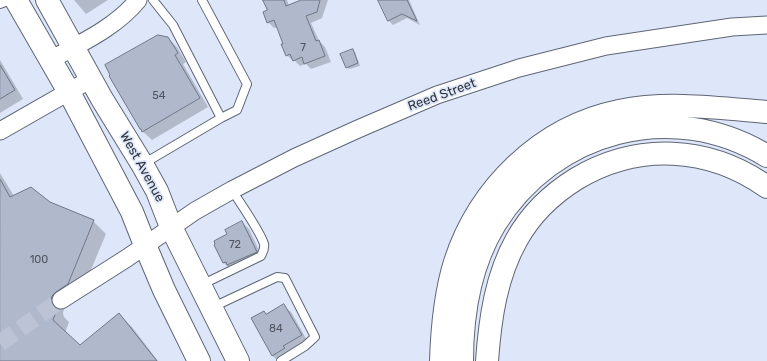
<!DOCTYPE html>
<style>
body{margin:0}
canvas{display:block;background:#dee7fa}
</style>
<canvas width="767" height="361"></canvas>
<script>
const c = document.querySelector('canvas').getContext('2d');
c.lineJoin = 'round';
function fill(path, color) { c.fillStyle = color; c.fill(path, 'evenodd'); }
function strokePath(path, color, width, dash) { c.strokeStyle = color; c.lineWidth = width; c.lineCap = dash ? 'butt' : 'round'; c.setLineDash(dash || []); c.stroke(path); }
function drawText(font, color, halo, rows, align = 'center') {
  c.font = font + ' Rubik,sans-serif'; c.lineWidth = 3.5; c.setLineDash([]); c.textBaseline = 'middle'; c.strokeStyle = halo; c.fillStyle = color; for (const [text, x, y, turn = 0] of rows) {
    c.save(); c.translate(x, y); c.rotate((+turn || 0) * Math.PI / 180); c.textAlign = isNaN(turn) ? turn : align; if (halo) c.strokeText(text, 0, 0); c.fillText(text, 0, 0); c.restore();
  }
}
fill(new Path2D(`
 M 74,0 L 108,0 L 86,14 Z
 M 266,0 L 287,0 L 289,6 L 304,0 L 328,0 L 322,18 L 311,23 L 319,41 L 325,47 L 331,62 L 311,69 L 306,64 L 300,66 L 295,61 L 293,61 L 287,55 L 285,44 L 278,27 L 274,28 L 268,22 Z
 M 380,0 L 409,0 L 420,25 L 407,18 L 393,25 L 388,20 Z
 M 168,38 L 177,47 L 186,62 L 183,64 L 208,107 L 152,140 L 140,129 Z
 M 353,50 L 355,52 L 360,66 L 349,69 L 347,67 Z
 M 0,60 L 23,99 L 0,113 Z
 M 0,173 L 14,196 L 49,203 L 93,221 L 106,234 L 80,296 L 68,304 L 64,308 L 63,313 L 64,317 L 69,322 L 65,333 L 80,346 L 119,314 L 132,327 L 158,361 L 0,361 Z
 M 242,222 L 249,229 L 263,259 L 231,270 L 224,263 L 215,245 Z
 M 284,306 L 291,312 L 308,342 L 278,361 L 272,355 L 267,315 Z`), '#0003');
const building = new Path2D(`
 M 263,0 L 284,0 L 286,6 L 301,0 L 320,0 L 317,12 L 306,16 L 316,41 L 319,40 L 325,56 L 304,64 L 302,57 L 293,61 L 290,54 L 286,56 L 281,44 L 283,44 L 274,20 L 267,23 L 263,12 L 267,10 Z
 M 378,0 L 407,0 L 417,21 L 402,14 L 388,21 Z
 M 158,35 L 168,37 L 178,53 L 175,55 L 200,98 L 142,132 L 141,129 L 140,129 L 109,76 L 110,75 L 105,65 Z
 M 353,49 L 358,63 L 346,68 L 340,54 Z
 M 0,65 L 15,90 L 0,99 Z
 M 0,179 L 10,197 L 31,187 L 50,202 L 94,220 L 68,284 L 56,292 L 52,296 L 51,300 L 52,305 L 57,309 L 53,320 L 80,345 L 119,313 L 157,361 L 0,361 Z
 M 242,221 L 257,252 L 227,265 L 226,262 L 223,263 L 214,245 L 215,244 L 214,241 L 227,234 L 225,230 Z
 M 284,304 L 302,335 L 283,346 L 285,348 L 272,356 L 251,318 L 264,311 L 266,314 Z`);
fill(building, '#b0b9cb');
strokePath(building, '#6f7788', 1);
strokePath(new Path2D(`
 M 0,343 L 61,300`), '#bbc3d4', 17, [17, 8]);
const lane = new Path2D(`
 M 153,0 L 173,25 L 221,118
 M 0,4 L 11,0
 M 143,164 L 221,118 L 237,110 L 247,84 L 202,0
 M 201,285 L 261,256 C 263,252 265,249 264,244 C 260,231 240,203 232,190
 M 213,307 L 277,277 L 285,278 L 315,337 L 305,346 L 281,361`);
const street = new Path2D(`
 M 50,60 C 81,43 115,28 138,0
 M 0,131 L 91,79
 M 61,300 L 127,258 L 195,211 L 232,190 L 294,158 L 358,129 L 437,95 L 519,68 L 606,46 L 732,27 L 767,25`);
const primary = new Path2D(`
 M 16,0 L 69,92 L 132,212 L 145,245 L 164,290 L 199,361
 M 47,0 L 102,99 L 142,164 L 157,191 L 171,227 L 238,361`);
const highway = new Path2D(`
 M 441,361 C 442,328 445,294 455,262 C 479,188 541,127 619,111 C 667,101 719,108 767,112
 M 462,361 C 462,314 470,265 495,224 C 553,130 672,98 767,156
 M 487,361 C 490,319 496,276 517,239 C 531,214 552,194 576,179 C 638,142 709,146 767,187`);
strokePath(lane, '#5e6676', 10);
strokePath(street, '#5e6676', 19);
strokePath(primary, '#5e6676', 24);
strokePath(highway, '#5e6676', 24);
strokePath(lane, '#fff', 8);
strokePath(street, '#fff', 17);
strokePath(primary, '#fff', 22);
strokePath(highway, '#fff', 22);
drawText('11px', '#4f545e', null, [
 ["7",303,48],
 ["54",159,96],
 ["72",235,245],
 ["100",39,260],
 ["84",276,329]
]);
drawText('13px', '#2f333a', '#dee7fa', [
 ["Reed Street",442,95,-20],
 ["West Avenue",142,167,61]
]);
</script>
